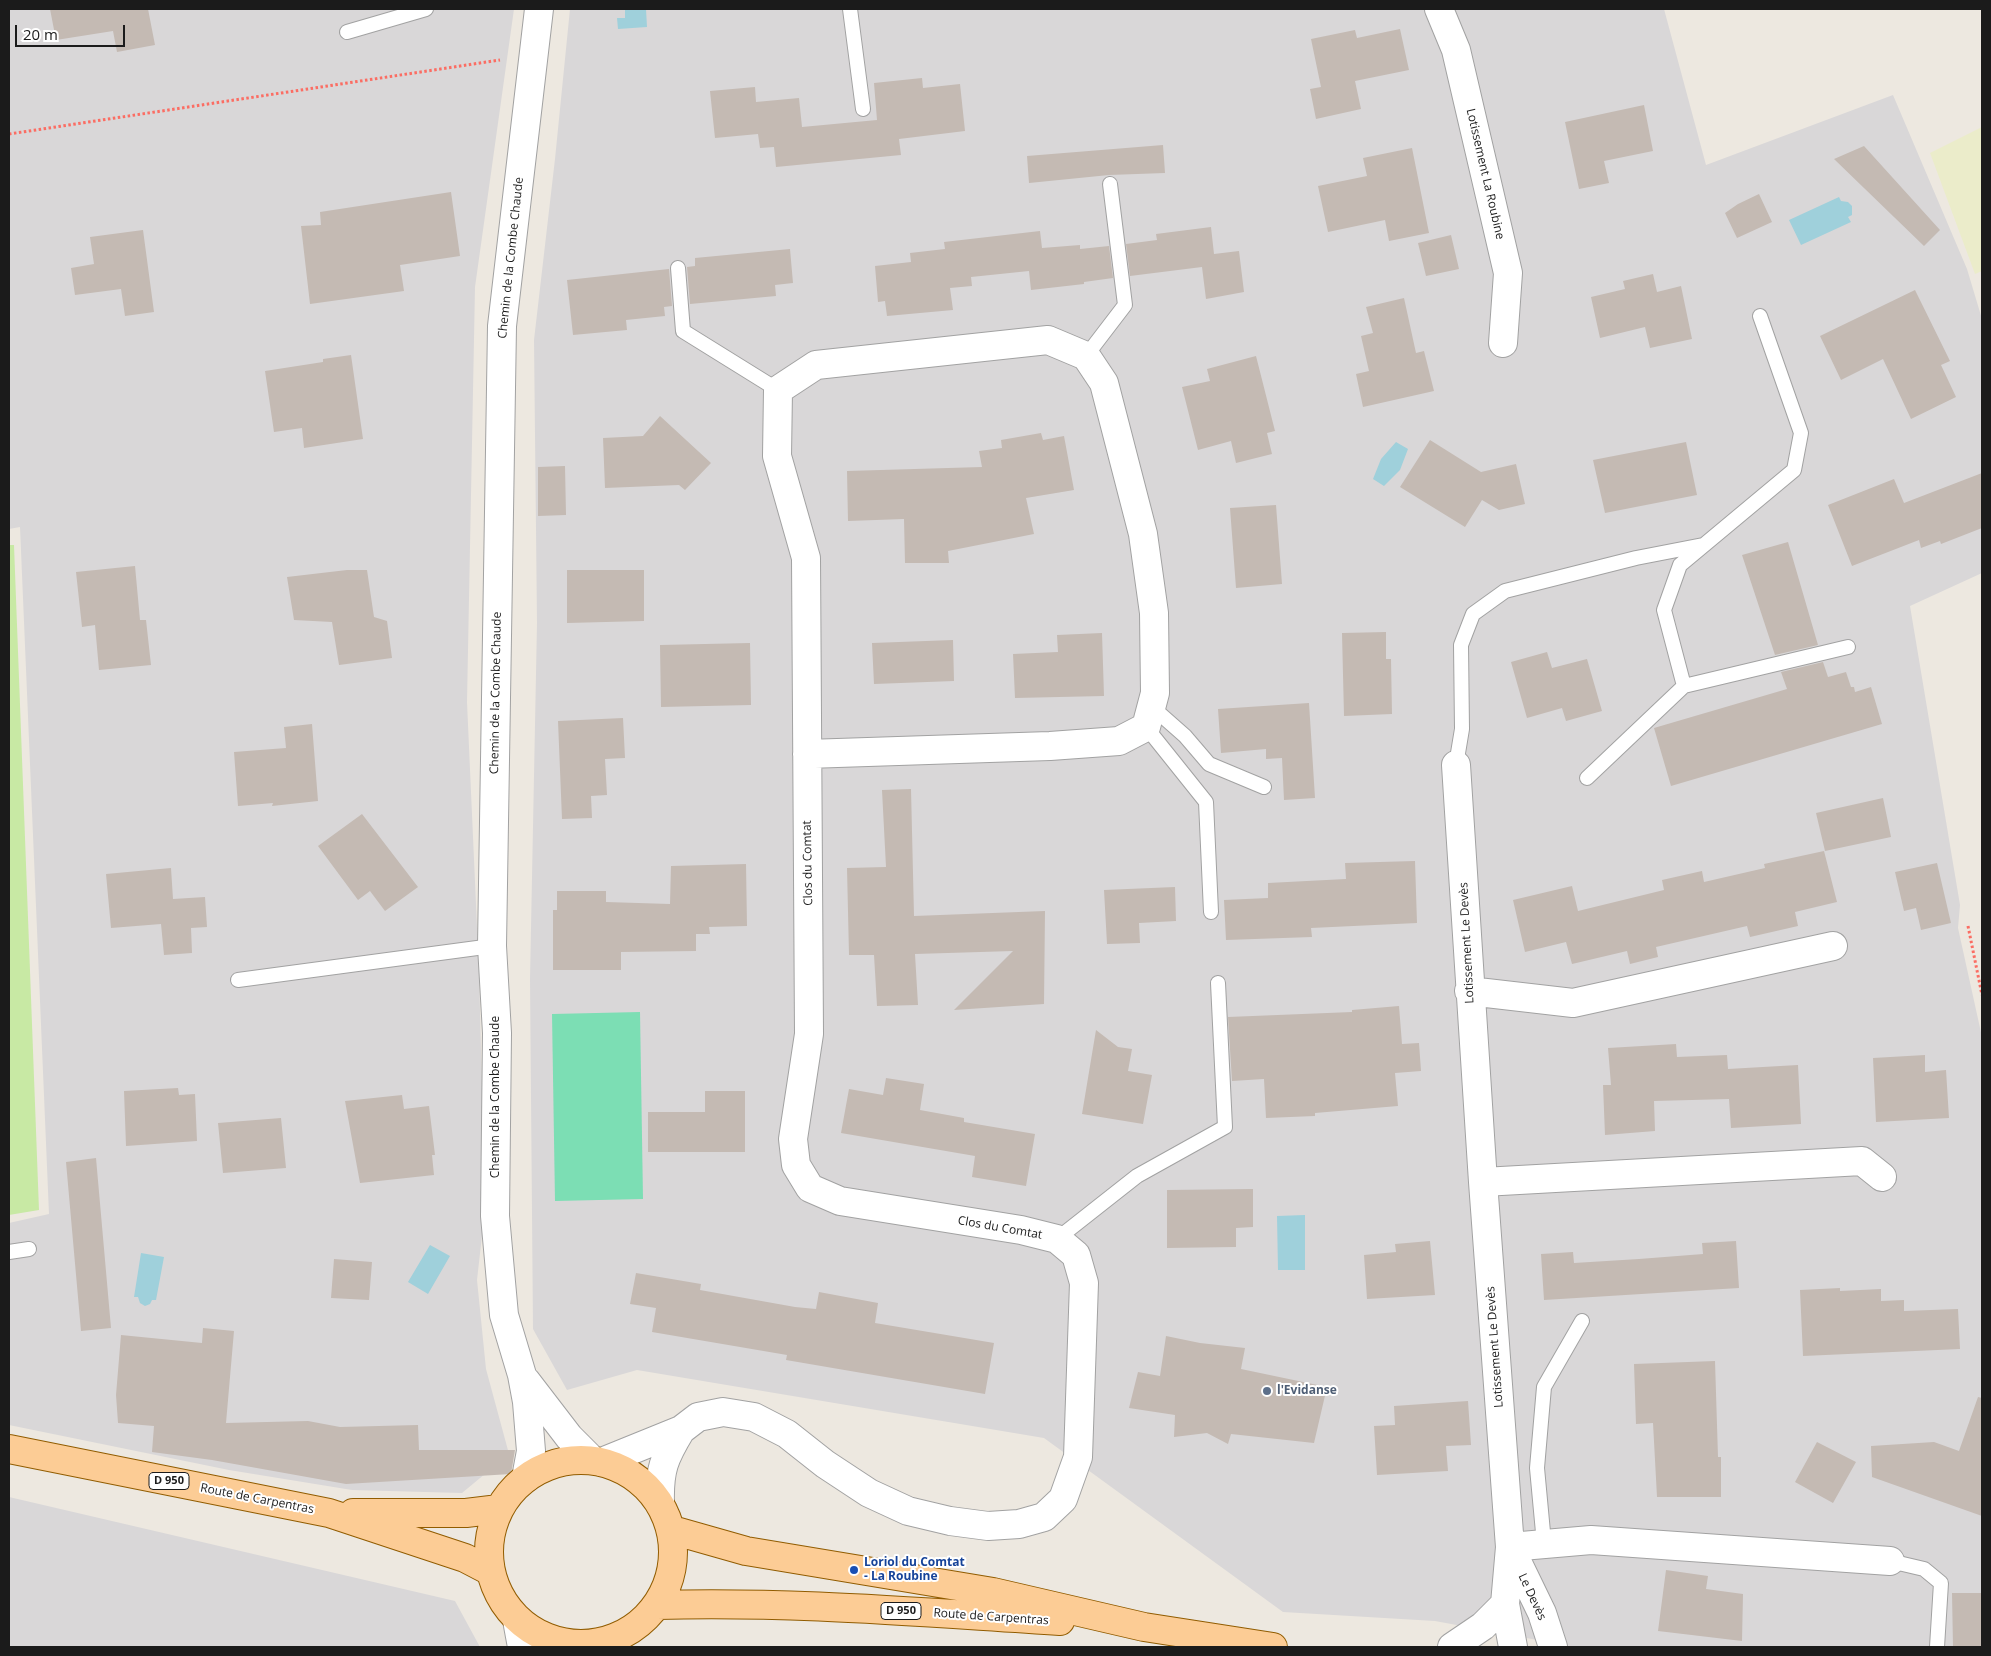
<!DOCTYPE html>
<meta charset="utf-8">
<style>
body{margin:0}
#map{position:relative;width:1991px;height:1656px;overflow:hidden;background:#ede8e0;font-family:"Open Sans",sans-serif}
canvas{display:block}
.frame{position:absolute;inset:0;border:10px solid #1b1b1b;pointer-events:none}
.scale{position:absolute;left:15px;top:25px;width:110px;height:22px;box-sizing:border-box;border:2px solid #1b1b1b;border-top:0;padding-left:6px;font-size:15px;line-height:18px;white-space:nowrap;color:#1b1b1b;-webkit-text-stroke:4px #fff;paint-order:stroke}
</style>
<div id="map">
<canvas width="1991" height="1656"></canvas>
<div class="frame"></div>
<div class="scale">20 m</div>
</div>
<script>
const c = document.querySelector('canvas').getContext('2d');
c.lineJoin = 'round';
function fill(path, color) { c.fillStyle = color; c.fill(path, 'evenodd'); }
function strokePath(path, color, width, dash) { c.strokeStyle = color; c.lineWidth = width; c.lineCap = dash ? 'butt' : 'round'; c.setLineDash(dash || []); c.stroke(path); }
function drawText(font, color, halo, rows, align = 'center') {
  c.font = font + ' "Open Sans",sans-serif'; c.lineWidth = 4; c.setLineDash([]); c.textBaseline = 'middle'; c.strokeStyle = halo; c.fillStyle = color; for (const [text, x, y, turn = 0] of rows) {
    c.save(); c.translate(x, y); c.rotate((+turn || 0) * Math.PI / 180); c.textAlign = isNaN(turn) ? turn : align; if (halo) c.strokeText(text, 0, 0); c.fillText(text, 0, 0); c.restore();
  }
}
fill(new Path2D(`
 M 9,9 L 514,9 L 475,287 L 467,702 L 479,972 L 485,1209 L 477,1280 L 486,1369 L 509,1454 L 462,1493 L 352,1490 L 229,1470 L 9,1425 L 9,1223 L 49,1214 L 20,527 L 9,529 Z
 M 570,9 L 1664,9 L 1706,165 L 1893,95 L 1967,269 L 1982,319 L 1982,573 L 1910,606 L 1960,905 L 1958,928 L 1982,1037 L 1982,1647 L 1575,1647 L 1435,1621 L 1283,1612 L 1044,1438 L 637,1370 L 567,1390 L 533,1329 L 530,979 L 537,623 L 534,340 L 555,159 Z
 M 9,1497 L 455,1601 L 480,1647 L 9,1647 Z`), '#d9d7d8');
fill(new Path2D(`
 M 1982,127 L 1982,271 L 1975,274 L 1930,153 Z`), '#ebecca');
fill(new Path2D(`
 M 9,545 L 14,545 L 39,1210 L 9,1215 Z`), '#c8e9a4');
fill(new Path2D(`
 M 640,1012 L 643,1199 L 555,1201 L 552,1014 Z`), '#7cdeb4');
fill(new Path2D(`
 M 625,9 L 646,9 L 647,27 L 618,29 L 617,18 L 625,18 Z
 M 1839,197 L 1841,201 L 1848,202 L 1852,206 L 1852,215 L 1848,217 L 1851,222 L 1801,245 L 1789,220 Z
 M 1396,442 L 1408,449 L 1400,470 L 1384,486 L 1373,479 L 1381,459 Z
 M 1305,1215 L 1305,1270 L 1278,1270 L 1277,1216 Z
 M 430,1245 L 450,1256 L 428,1294 L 408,1282 Z
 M 141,1253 L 164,1257 L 156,1300 L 152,1300 L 150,1304 L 145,1306 L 140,1303 L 138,1297 L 134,1297 Z`), '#9fd0db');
fill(new Path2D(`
 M 50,9 L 148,9 L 155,45 L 117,52 L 113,31 L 56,40 Z
 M 1400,29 L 1409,70 L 1355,81 L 1361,109 L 1316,119 L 1310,89 L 1321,87 L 1311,39 L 1355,30 L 1357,38 Z
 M 922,78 L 923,88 L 960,84 L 965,131 L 899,139 L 901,155 L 776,167 L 774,147 L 760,148 L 758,134 L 715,138 L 710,91 L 755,87 L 756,102 L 799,98 L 802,127 L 877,120 L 874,83 Z
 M 1644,105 L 1653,151 L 1604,161 L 1609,183 L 1579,189 L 1565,122 Z
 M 1163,145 L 1165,173 L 1109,175 L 1029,183 L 1027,156 Z
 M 1864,146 L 1940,230 L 1924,246 L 1834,159 Z
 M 1412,148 L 1429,233 L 1389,241 L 1385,220 L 1328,232 L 1318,186 L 1367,176 L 1363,158 Z
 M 451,192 L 460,256 L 400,265 L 404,291 L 310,304 L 301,226 L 321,225 L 320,212 Z
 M 1759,194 L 1772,222 L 1737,238 L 1725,213 L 1738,204 Z
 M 1211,227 L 1214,254 L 1239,251 L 1244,292 L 1206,299 L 1202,267 L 1130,276 L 1126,244 L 1157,240 L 1156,234 Z
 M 143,230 L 154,312 L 125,316 L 121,289 L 75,295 L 71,268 L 94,264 L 90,237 Z
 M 1040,231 L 1042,248 L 1080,245 L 1080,249 L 1109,246 L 1113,278 L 1084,282 L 1084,284 L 1031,290 L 1029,271 L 971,277 L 972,286 L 950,288 L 953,310 L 887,316 L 885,301 L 878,302 L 875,266 L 911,262 L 910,253 L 945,249 L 944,242 Z
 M 1451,235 L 1459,269 L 1426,276 L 1418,243 Z
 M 790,249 L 793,283 L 775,285 L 776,296 L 690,304 L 687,267 L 695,266 L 695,258 Z
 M 669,269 L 672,306 L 664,307 L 665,316 L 626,320 L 627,330 L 573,335 L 567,280 Z
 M 1653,274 L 1657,292 L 1681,286 L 1692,339 L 1650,348 L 1645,327 L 1600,338 L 1591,297 L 1625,289 L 1623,281 Z
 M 1915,290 L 1950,361 L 1941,365 L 1956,397 L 1911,419 L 1883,359 L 1841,380 L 1820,336 Z
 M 1404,298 L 1416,353 L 1424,351 L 1434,391 L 1363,407 L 1356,374 L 1369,371 L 1361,336 L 1373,333 L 1366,307 Z
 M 351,355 L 363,439 L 304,448 L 302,428 L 274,432 L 265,371 L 323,362 L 323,359 Z
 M 1256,356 L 1275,431 L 1267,433 L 1272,454 L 1236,463 L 1231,441 L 1198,450 L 1182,387 L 1210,381 L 1207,369 Z
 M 660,416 L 711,463 L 685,490 L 679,485 L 605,488 L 603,438 L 643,436 Z
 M 1041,433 L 1043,440 L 1064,436 L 1074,490 L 1026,498 L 1034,534 L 948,551 L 949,563 L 905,563 L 904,519 L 848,521 L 847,471 L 982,467 L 979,451 L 1002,448 L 1001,440 Z
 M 1430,440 L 1481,472 L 1516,464 L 1525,504 L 1499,510 L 1482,500 L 1465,527 L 1400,487 Z
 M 1686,442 L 1697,495 L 1605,513 L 1593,460 Z
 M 565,466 L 566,515 L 538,516 L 538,467 Z
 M 1982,473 L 1982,528 L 1941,544 L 1940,541 L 1921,548 L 1919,540 L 1852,566 L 1828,505 L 1894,479 L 1904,503 Z
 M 1276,505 L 1282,584 L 1236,588 L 1230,508 Z
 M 1788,542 L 1818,645 L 1775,655 L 1742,555 Z
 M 135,566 L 140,620 L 146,620 L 151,665 L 99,670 L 95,625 L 82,627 L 76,572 Z
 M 347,570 L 367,570 L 374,617 L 387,621 L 392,658 L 339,665 L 332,622 L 294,620 L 287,577 Z
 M 567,570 L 644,570 L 644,621 L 567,623 Z
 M 1386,632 L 1386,659 L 1391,659 L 1392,714 L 1344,716 L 1342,633 Z
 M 1102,633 L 1104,696 L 1015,698 L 1013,654 L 1058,652 L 1057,635 Z
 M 953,640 L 954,681 L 874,684 L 872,643 Z
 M 750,643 L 751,705 L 661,707 L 660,645 Z
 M 1547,652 L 1552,668 L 1587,659 L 1602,711 L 1566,721 L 1562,708 L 1527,718 L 1511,662 Z
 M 1823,662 L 1828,677 L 1846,672 L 1851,687 L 1854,687 L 1855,692 L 1871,687 L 1882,724 L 1671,786 L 1654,728 L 1787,689 L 1781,672 Z
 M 1309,703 L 1315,798 L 1284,800 L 1282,758 L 1266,759 L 1266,749 L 1221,753 L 1218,709 Z
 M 623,718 L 625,758 L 605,759 L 607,795 L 591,796 L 592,818 L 562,819 L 558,721 Z
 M 312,724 L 318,801 L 272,806 L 273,803 L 238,806 L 234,752 L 286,748 L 284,727 Z
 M 911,789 L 914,916 L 1045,911 L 1044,1004 L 954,1010 L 1013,951 L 915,954 L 918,1005 L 877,1006 L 874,955 L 849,955 L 847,868 L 886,867 L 882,790 Z
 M 1883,798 L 1891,837 L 1825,851 L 1816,813 Z
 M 362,814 L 418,887 L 385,911 L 370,891 L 358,900 L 318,846 Z
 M 1824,851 L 1837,902 L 1795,912 L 1798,926 L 1750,937 L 1747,926 L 1656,947 L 1658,957 L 1630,964 L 1627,951 L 1572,964 L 1566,942 L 1525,952 L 1513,900 L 1572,886 L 1578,911 L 1664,890 L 1662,880 L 1702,871 L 1704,882 L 1765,868 L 1764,864 Z
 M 1415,861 L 1417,923 L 1311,928 L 1312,937 L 1226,940 L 1224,900 L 1268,898 L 1268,883 L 1346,879 L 1345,863 Z
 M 1937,863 L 1951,923 L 1921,930 L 1916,908 L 1904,911 L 1895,872 Z
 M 746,864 L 747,926 L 709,927 L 710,934 L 696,934 L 696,951 L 621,952 L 621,970 L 553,970 L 553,910 L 557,910 L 557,891 L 606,891 L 606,902 L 670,904 L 671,866 Z
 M 171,868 L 173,899 L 205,897 L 207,927 L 191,928 L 192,953 L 164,955 L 161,924 L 111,928 L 106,874 Z
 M 1175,887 L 1176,921 L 1139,923 L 1140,943 L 1107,944 L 1104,890 Z
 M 1399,1006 L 1402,1044 L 1419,1043 L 1421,1071 L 1395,1073 L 1398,1106 L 1315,1113 L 1315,1116 L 1266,1118 L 1264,1079 L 1232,1081 L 1228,1017 L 1352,1012 L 1352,1010 Z
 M 1096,1030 L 1118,1047 L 1132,1049 L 1128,1071 L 1152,1075 L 1143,1124 L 1082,1114 Z
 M 1676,1044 L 1677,1057 L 1727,1055 L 1728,1069 L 1798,1065 L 1801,1124 L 1731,1128 L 1729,1099 L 1654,1101 L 1655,1131 L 1605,1135 L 1603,1085 L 1611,1085 L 1608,1048 Z
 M 1925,1055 L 1925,1072 L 1946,1070 L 1949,1118 L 1876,1122 L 1873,1058 Z
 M 886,1078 L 924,1084 L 920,1110 L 964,1118 L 964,1122 L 1035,1134 L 1026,1186 L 972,1177 L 975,1156 L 841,1133 L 849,1089 L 883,1095 Z
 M 178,1088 L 179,1095 L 195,1094 L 197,1141 L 126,1146 L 124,1091 Z
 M 705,1091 L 745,1091 L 745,1152 L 648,1152 L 648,1112 L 705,1112 Z
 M 402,1095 L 404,1109 L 429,1106 L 435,1155 L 432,1155 L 434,1175 L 360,1183 L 345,1101 Z
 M 281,1118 L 286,1168 L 223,1173 L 218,1123 Z
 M 96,1158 L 111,1328 L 81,1331 L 66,1162 Z
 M 1253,1189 L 1253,1227 L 1236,1228 L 1236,1247 L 1167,1248 L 1167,1190 Z
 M 1430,1241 L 1435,1295 L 1367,1299 L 1364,1255 L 1396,1252 L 1395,1244 Z
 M 1736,1241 L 1739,1288 L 1544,1300 L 1541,1254 L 1573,1252 L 1574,1263 L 1639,1259 L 1703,1254 L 1702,1243 Z
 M 334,1259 L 372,1262 L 369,1300 L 331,1298 Z
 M 636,1273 L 701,1284 L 700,1290 L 795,1307 L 816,1309 L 819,1292 L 878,1303 L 875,1323 L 994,1343 L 985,1394 L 786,1360 L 787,1355 L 652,1332 L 656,1308 L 630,1304 Z
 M 1840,1288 L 1840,1291 L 1881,1289 L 1881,1301 L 1904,1300 L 1904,1311 L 1958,1309 L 1960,1349 L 1803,1356 L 1800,1290 Z
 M 203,1328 L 234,1331 L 226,1423 L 308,1421 L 340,1427 L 418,1425 L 419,1450 L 515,1450 L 511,1474 L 346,1484 L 212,1460 L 152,1452 L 154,1426 L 118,1423 L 116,1395 L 121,1335 L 202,1343 Z
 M 1166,1336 L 1200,1343 L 1245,1348 L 1241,1369 L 1327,1387 L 1314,1443 L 1231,1434 L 1228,1444 L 1207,1433 L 1174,1437 L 1175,1415 L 1129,1408 L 1138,1372 L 1160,1376 Z
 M 1715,1361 L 1718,1457 L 1721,1457 L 1721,1497 L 1657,1497 L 1653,1423 L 1636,1424 L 1634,1364 Z
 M 1978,1397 L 1982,1398 L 1982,1516 L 1872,1477 L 1871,1446 L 1934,1442 L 1959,1451 Z
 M 1468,1401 L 1471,1445 L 1446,1446 L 1448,1471 L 1377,1475 L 1374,1426 L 1395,1425 L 1394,1406 Z
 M 1817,1442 L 1856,1462 L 1833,1503 L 1795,1482 Z
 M 1666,1570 L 1708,1576 L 1706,1589 L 1743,1594 L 1742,1641 L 1658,1631 Z
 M 1952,1593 L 1982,1593 L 1982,1647 L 1953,1647 Z`), '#c4bab3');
const service = new Path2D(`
 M 850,9 L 863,109
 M 347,32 L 426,9
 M 678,268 L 683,331 L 778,390
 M 1086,356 L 1125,305 L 1110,184
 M 1684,686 L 1848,647
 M 1151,706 L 1185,736 L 1209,764 L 1264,787
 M 1146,727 L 1206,802 L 1211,912
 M 1456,765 L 1462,729 L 1461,645 L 1473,614 L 1505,591 L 1636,558 L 1703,545
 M 1587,778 L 1684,686 L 1664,610 L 1680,565 L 1794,470 L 1801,433 L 1760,316
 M 238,980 L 492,946
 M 1057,1239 L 1137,1176 L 1225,1127 L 1218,983
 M 9,1252 L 29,1249
 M 1544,1543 L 1537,1468 L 1544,1387 L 1582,1321
 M 1890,1561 L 1924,1569 L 1941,1583 L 1937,1647`);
const minor = new Path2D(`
 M 1439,9 L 1456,50 L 1508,273 L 1503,343
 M 1456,765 L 1483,1182 L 1510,1547 L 1505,1604 L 1513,1647
 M 1469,991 L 1573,1003 L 1833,946
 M 1483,1182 L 1862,1161 L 1882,1177
 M 526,1381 L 569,1437 L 592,1460
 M 602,1462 L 681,1430 L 698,1417 L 723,1412 L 754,1417 L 787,1434 L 825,1464 L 869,1493 L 908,1511 L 950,1521 L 988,1526 L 1019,1524 L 1044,1517 L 1063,1499 L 1078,1457 L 1084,1283 L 1076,1255 L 1057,1239 L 1021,1230 L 840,1201 L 810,1188 L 796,1165 L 793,1139 L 809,1034 L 806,558 L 777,456 L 778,390 L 816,365 L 1048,340 L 1086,356 L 1104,383 L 1143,534 L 1154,613 L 1155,693 L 1146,727 L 1119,741 L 1050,746 L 807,754
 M 526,1478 L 531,1451 L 527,1402 L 522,1375 L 504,1315 L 495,1216 L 497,1033 L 492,946 L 502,326 L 539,9
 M 660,1503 C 659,1470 664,1458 681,1430
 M 1510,1547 L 1591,1540 L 1890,1561
 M 1511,1549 L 1542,1613 L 1553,1647
 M 517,1620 L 522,1647
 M 592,1647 L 595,1644
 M 1452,1647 L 1483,1626 L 1505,1604`);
const primary = new Path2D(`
 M 9,1449 L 329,1513 L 465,1558 L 490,1571
 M489 1552a92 92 0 1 1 184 0a92 92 0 1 1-184 0Z
 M 353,1513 L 466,1513 L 499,1509
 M 672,1530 L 746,1551 L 993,1592 L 1144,1627 L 1273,1647
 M 657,1605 C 792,1601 926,1613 1060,1621`);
strokePath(service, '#a2a2a2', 16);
strokePath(minor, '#a2a2a2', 30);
strokePath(primary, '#915c00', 30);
strokePath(new Path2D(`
 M 9,134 L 500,60
 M 1968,926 L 1982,995`), '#fb6d63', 3, [2.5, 2.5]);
strokePath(service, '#fff', 14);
strokePath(minor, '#fff', 28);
strokePath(primary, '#fccc95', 28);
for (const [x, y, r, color] of [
 [1267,1391,5,"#5c6f8a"],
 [854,1570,5,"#1a4fb4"]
]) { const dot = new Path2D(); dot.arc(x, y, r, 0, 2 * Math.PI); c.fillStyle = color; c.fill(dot); strokePath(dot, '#fff', 2); }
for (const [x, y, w] of [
 [169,1481,40],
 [901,1611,40]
]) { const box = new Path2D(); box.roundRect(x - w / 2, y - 8.5, w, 17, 4); c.fillStyle = '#fff'; c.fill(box); strokePath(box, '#1b1b1b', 1); }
drawText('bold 11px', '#1b1b1b', null, [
 ["D 950",169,1481],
 ["D 950",901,1611]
]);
drawText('12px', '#1b1b1b', '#fff', [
 ["Lotissement La Roubine",1485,174,77],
 ["Chemin de la Combe Chaude",511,258,-84],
 ["Chemin de la Combe Chaude",496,693,-89],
 ["Clos du Comtat",808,863,-91],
 ["Lotissement Le Devès",1467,943,-93],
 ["Chemin de la Combe Chaude",496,1097,-90],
 ["Clos du Comtat",1000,1228,10],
 ["Lotissement Le Devès",1495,1347,-94],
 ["Route de Carpentras",257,1499,11],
 ["Le Devès",1532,1597,65],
 ["Route de Carpentras",991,1617,4]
]);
drawText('bold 12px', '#4e5e75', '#fff', [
 ["l'Evidanse",1277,1391]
], 'left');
drawText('bold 12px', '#164399', '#fff', [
 ["Loriol du Comtat",864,1563],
 ["- La Roubine",864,1577]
], 'left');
</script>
